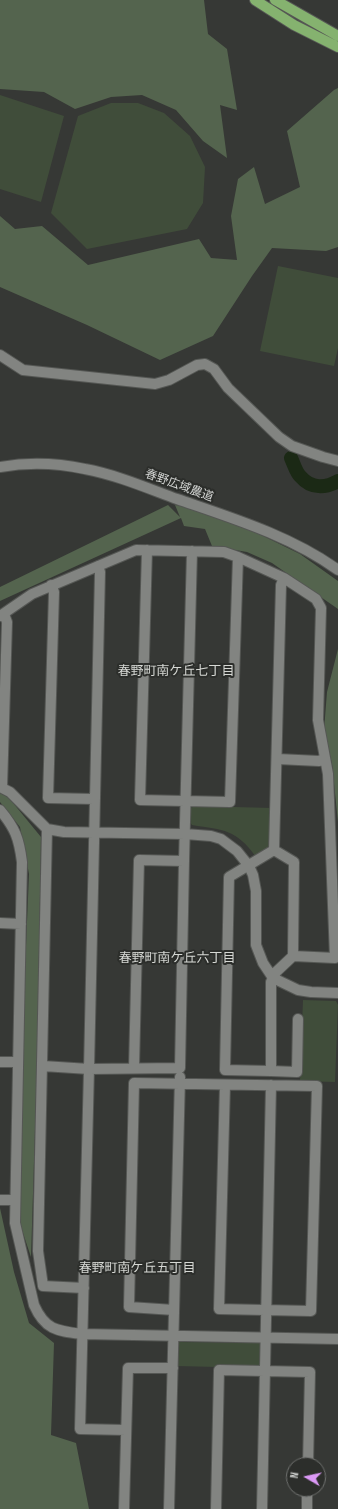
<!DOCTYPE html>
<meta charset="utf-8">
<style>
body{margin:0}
#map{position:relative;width:338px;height:1509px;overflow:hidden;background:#363835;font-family:"Sofia Sans Condensed",sans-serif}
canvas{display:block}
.north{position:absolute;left:286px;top:1457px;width:40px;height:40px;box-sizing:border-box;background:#2c2e2b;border:1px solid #6f716f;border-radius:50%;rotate:279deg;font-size:11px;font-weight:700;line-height:16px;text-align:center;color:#d4d6d4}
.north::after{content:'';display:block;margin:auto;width:14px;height:18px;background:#db99f5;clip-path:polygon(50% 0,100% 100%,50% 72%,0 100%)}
</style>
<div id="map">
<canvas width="338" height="1509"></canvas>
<div class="north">N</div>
</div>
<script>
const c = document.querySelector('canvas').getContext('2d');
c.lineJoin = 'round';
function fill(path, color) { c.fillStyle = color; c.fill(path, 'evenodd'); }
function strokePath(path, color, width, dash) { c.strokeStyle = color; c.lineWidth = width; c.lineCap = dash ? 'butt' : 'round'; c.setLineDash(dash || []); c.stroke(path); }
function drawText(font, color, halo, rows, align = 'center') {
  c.font = font + ' "Sofia Sans Condensed","Noto Sans JP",sans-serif'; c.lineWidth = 4; c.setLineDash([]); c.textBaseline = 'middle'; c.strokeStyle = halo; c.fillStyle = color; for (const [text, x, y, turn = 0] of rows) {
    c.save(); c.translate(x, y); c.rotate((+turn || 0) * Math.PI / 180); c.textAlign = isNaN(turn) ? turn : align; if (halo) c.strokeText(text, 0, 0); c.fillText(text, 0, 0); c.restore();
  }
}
fill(new Path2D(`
 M 0,95 L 64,116 L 41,202 L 0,189 Z
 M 111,103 L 138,103 L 164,113 L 190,136 L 205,167 L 203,203 L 187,229 L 87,249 L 51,213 L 78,116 Z
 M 278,266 L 338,278 L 338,348 L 334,366 L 260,351 Z
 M 194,806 L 273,808 L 271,847 L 256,857 C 236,829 224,830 192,825 L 189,821 L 190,809 Z
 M 303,1000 L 336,1001 L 338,1005 L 335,1082 L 300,1081 Z
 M 177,1342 L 260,1343 L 260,1368 L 176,1366 Z`), '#404d3a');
fill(new Path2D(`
 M 0,0 L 204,0 L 208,34 L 227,49 L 237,110 L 220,105 L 227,158 L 203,141 L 176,110 L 142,95 L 111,97 L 75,109 L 44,92 L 0,89 Z
 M 338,88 L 338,247 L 326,251 L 272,248 L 252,276 L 213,336 L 160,360 L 87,325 L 0,287 L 0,216 L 15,229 L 42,226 L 88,265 L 199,239 L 211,258 L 237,260 L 231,216 L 238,179 L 254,167 L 265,204 L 300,187 L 287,131 L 334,90 Z
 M 168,505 L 180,517 L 175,505 L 183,506 L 253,531 L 300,554 L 338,581 L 338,609 L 272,563 L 247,552 L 212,546 L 205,529 L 184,526 L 181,518 L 0,601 L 0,587 Z
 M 338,649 L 338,822 L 332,764 L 324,730 L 327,692 Z
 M 0,793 L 9,798 L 41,837 L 37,1066 L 31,1257 L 19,1221 L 24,993 L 29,874 L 20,827 L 0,802 Z
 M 0,1208 L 14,1272 L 29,1323 L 54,1343 L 51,1435 L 76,1443 L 89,1509 L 0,1509 Z`), '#54644e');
strokePath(new Path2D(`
 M 291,458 C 294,464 296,473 301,477 C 311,489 326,488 338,481`), '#1b2915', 14);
const minor = new Path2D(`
 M 0,355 L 23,370 L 155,384 L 169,380 L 197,365 L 205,364 L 214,369 L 228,388 L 279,437 L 292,446 L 323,457 L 338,461
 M 0,467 C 28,462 57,463 85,469 C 117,475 147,488 177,499 C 232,518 291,536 338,570
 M 147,550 L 140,800 L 230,802 L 238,557
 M 98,566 L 100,572 L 89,1069 L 80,1429 L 126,1430
 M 51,585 L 54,592 L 48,798 L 94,799
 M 0,616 L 32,594 L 136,550 L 224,552 L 238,557 L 284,578 L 281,585 L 274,850 L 229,877 L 225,1070 L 271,1071 L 271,982 L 276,972 L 293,956 L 335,958 L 328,774 L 318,720 L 321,608 L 316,599 L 284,578
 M 278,759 L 319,761 L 324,759
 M 0,787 L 10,792 L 47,829 L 64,832 L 185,834 L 211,836 L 221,839 L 237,851 L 249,866 L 253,875 L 256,891 L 256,945 L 263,963 L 273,978 L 298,990 L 311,992 L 338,993
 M 2,788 L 7,622 L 4,614
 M 0,810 C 15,828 19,838 22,862 L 15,1223 L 34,1305 C 45,1330 57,1331 82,1334 L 338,1339
 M 47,829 L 38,1251 L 43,1286 L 84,1288
 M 274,850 L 294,862 L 293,956
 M 0,923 L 21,924
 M 0,1062 L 17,1062
 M 43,1066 L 89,1069 L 180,1068 L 184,861 L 192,551
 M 134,1068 L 139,860 L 184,861
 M 271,1071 L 297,1072 L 298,1019
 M 0,1200 L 15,1200
 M 174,1310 L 129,1307 L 134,1083 L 317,1086 L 311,1311 L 219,1309 L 225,1085
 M 124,1509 L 128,1368 L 173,1368
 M 169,1509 L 180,1077
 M 216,1509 L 219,1370 L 310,1372 L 308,1465
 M 262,1509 L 271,1085
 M 307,1509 L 307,1489`);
const major = new Path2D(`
 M 255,0 L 294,25 L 338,47
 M 275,0 L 338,36`);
strokePath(minor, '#555754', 12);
strokePath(major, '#555754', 12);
strokePath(minor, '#828481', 10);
strokePath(major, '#85b26f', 10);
drawText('12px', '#d4d6d4', '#2c2e2b', [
 ["春野広域農道",179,486,20]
]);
drawText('13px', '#d6d8d4', '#2c2e2b', [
 ["春野町南ケ丘七丁目",176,672],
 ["春野町南ケ丘六丁目",177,959],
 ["春野町南ケ丘五丁目",137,1269]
]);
</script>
